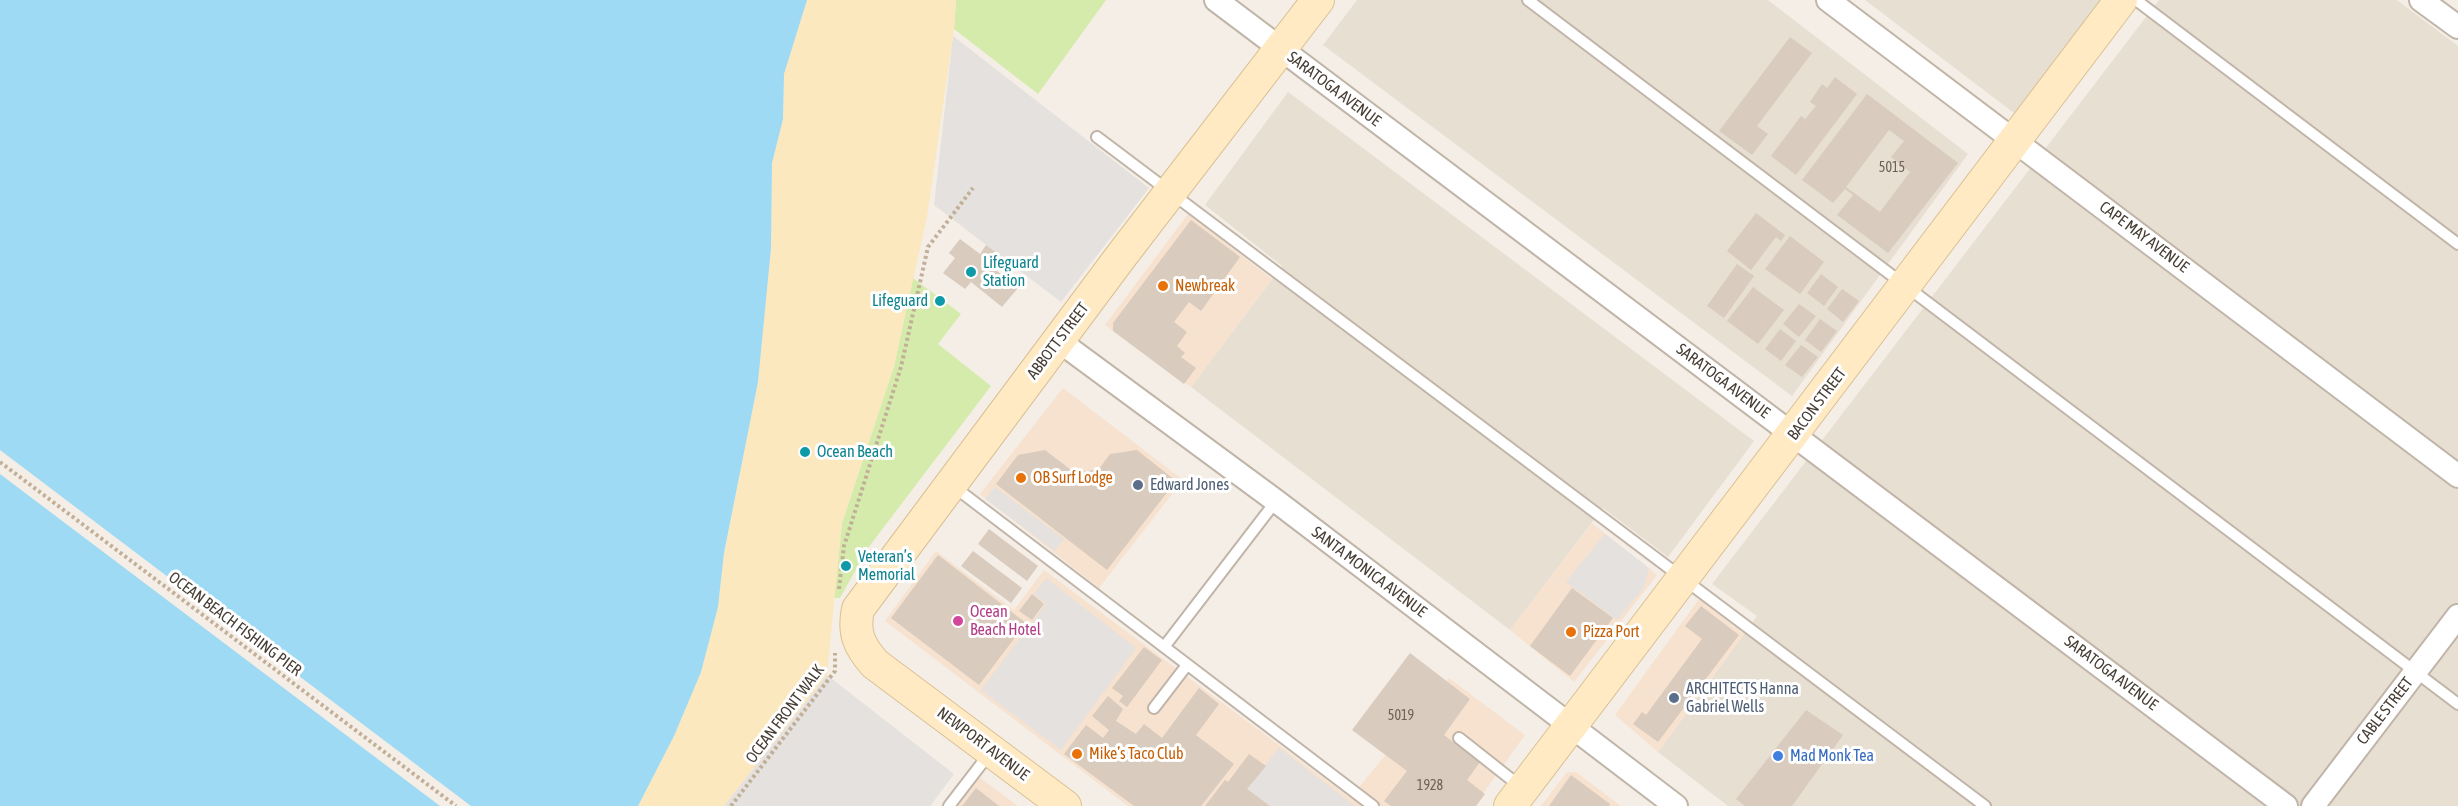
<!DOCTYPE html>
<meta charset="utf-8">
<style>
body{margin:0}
canvas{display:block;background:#f4eee6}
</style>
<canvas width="2458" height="806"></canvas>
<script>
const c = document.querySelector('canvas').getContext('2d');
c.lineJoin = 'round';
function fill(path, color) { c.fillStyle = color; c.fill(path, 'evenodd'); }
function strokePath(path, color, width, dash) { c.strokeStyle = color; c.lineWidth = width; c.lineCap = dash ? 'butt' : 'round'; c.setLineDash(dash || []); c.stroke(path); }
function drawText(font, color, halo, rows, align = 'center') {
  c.font = font + ' "Asap Condensed",sans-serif'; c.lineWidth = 6; c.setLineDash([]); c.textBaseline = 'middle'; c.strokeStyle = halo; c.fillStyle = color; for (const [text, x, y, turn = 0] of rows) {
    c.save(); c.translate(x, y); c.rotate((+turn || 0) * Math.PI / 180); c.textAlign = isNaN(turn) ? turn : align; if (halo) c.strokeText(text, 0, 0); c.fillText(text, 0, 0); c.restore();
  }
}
fill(new Path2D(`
 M 1357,0 L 1768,0 L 1968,154 L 1792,396 L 1323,45 Z
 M 1865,0 L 2104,0 L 2018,116 Z
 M 2159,0 L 2397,0 L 2458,46 L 2458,806 L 1728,806 L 1658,752 L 1757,616 L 1712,584 Z
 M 1288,92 L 1754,441 L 1668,557 L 1603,508 L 1510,630 L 1191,387 L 1282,266 L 1205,205 Z`), '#e8dfd3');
fill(new Path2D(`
 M 1188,214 L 1272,279 L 1191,387 L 1105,325 Z
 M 1063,388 L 1183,480 L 1099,588 L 980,494 Z
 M 1592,523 L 1657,575 L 1574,682 L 1510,630 Z
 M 936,551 L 1014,610 L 1044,570 L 1350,798 L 1449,678 L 1525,735 L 1474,806 L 1128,806 L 885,621 Z
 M 1699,599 L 1744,634 L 1658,752 L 1615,715 Z
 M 1567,772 L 1576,772 L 1621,806 L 1541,806 Z
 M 979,777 L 1018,806 L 957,806 Z`), '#f7e2cf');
fill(new Path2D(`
 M 956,0 L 1106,0 L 1038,94 L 954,29 Z
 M 913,278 L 961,314 L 938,344 L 991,386 L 868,548 L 840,598 L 834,598 L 842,523 L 894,366 Z`), '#d5ebac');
fill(new Path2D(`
 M 807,0 L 956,0 L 954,29 L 927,217 L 894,366 L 842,523 L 827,675 L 724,806 L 638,806 L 674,736 L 701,672 L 718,607 L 724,553 L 758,382 L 771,248 L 772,163 L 783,119 L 784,74 Z`), '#fbe8bf');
fill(new Path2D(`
 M 953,36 L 1149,188 L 1061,302 L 934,205 Z
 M 995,487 L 1064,539 L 1055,551 L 985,499 Z
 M 1605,534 L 1649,568 L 1643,588 L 1617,620 L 1566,582 Z
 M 1046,578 L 1136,648 L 1061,750 L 981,690 L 1046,604 L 1034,594 Z
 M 827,675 L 954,774 L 930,806 L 724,806 Z
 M 1279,748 L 1355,806 L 1270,806 L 1247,789 Z`), '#e4e1de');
fill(new Path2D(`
 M 0,0 L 807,0 L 784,74 L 783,119 L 772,163 L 771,248 L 758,382 L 724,553 L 718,607 L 701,672 L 674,736 L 638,806 L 0,806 Z`), '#9edaf4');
fill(new Path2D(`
 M 0,450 L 471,806 L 440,806 L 0,474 Z`), '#f4eee6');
fill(new Path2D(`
 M 1790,37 L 1812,53 L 1757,126 L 1768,134 L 1752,155 L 1719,131 Z
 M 1835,77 L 1857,94 L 1796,175 L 1771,156 L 1801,116 L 1805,119 L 1816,106 L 1810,102 L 1822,84 L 1827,88 Z
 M 1867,94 L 1958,163 L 1888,253 L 1837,215 L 1853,195 L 1845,189 L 1833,203 L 1802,180 ZM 1889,130 L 1904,141 L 1891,157 L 1910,172 L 1880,212 L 1846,187 Z
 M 1756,213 L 1785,235 L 1781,241 L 1776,237 L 1751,270 L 1727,251 Z
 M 1191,220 L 1240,257 L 1201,311 L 1189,302 L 1174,322 L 1187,332 L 1177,346 L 1185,353 L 1181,357 L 1196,368 L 1184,384 L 1113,331 L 1113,323 Z
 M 1790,236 L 1824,262 L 1800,294 L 1765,269 Z
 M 960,239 L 980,254 L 986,245 L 1005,259 L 997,271 L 1018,288 L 1002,307 L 971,282 L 965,289 L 943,273 L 955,258 L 949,253 Z
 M 1737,264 L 1754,276 L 1724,318 L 1707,306 Z
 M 1821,274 L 1838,287 L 1824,306 L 1807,293 Z
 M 1753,287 L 1784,310 L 1758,344 L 1727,321 Z
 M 1842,289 L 1859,301 L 1843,322 L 1827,309 Z
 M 1799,304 L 1816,316 L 1799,337 L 1783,324 Z
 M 1820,319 L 1837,331 L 1821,352 L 1805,340 Z
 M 1780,329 L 1796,341 L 1781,361 L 1765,349 Z
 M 1801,345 L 1818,357 L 1802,377 L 1785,365 Z
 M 1045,450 L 1075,473 L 1099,469 L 1110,454 L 1137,450 L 1176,481 L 1107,570 L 996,484 L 1018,455 Z
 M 989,529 L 1038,566 L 1027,581 L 978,544 Z
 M 973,551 L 1022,588 L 1011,603 L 961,566 Z
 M 938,555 L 1026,623 L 979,685 L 891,618 Z
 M 1572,588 L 1613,618 L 1570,676 L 1530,646 Z
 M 1032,594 L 1044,604 L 1032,620 L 1019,611 Z
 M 1701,606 L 1739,635 L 1658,742 L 1633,724 L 1642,712 L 1646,715 L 1702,639 L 1685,626 Z
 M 1144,647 L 1162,660 L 1127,707 L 1119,701 L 1123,696 L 1112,688 Z
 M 1410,653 L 1470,699 L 1444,735 L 1480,762 L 1467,780 L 1485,794 L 1476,806 L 1391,806 L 1384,801 L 1407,771 L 1352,730 Z
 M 1199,688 L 1219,704 L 1196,735 L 1234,764 L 1201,806 L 1134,806 L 1064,754 L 1086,725 L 1103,738 L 1109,730 L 1092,716 L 1108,696 L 1123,709 L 1116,721 L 1136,734 L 1144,724 L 1162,738 Z
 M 1806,710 L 1843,735 L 1792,806 L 1745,806 L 1736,799 Z
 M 1249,754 L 1266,766 L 1247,789 L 1270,806 L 1205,806 L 1225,780 L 1228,782 Z
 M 1571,775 L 1610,804 L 1609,806 L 1549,806 Z
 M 976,788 L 999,806 L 962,806 Z`), '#d9cbbd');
const lane = new Path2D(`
 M 1528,0 L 2458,704
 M 2136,0 L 2458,244
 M 1097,137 L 1985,806
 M 953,486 L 1373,806
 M 1164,647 L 1276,501
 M 1154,708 L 1187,665
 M 1459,738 L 1521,787
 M 949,806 L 989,754`);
const street = new Path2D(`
 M 1216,0 L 2286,806
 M 1828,0 L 2458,476
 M 2421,0 L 2458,27
 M 1059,341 L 1276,501 L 1676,806
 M 2313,806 L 2458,616`);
const secondary = new Path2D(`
 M 1065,806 L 875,664 C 859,646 853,633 858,609 L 1122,255 L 1318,0
 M 1510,806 L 2121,0`);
strokePath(lane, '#c0b5a8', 14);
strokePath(street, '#c0b5a8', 26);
strokePath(secondary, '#dac094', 34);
strokePath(new Path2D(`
 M 0,462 L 456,806
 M 839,589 L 844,546 L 901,367 L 928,247 L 973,188
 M 731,806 L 835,671 L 835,653`), '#c2af98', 4, [3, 3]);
strokePath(lane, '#fff', 10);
strokePath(street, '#fff', 22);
strokePath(secondary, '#ffeac4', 32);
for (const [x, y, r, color] of [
 [971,272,6,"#0f9aa8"],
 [1163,286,6,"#e8710a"],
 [940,301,6,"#0f9aa8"],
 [805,452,6,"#0f9aa8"],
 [1021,478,6,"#e8710a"],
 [1138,485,6,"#5c6f8a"],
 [846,566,6,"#0f9aa8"],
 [958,621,6,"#d1479c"],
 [1571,632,6,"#e8710a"],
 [1674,698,6,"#5c6f8a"],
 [1077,754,6,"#e8710a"],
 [1778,756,6,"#3f7fe0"]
]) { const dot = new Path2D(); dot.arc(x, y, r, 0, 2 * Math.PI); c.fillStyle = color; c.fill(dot); strokePath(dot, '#fff', 2); }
drawText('14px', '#6c6157', null, [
 ["5015",1892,168],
 ["5019",1401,716],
 ["1928",1430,786]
]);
drawText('16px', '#473e35', '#fff', [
 ["SARATOGA AVENUE",1334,89,37],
 ["CAPE MAY AVENUE",2144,237,37],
 ["ABBOTT STREET",1058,341,-53],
 ["SARATOGA AVENUE",1723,381,37],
 ["BACON STREET",1817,404,-53],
 ["SANTA MONICA AVENUE",1369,572,37],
 ["OCEAN BEACH FISHING PIER",235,624,37],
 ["SARATOGA AVENUE",2111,673,37],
 ["CABLE STREET",2385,711,-52],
 ["OCEAN FRONT WALK",785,714,-53],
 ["NEWPORT AVENUE",983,744,37]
]);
drawText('16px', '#0d838f', '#fff', [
 ["Lifeguard",983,263],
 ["Station",983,281],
 ["Lifeguard",928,301,"right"],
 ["Ocean Beach",817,452],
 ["Veteran’s",858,557],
 ["Memorial",858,575]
], 'left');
drawText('16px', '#c56008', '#fff', [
 ["Newbreak",1175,286],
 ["OB Surf Lodge",1033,478],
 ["Pizza Port",1583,632],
 ["Mike’s Taco Club",1089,754]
], 'left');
drawText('16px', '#4e5e75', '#fff', [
 ["Edward Jones",1150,485],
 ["ARCHITECTS Hanna",1686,689],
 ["Gabriel Wells",1686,707]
], 'left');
drawText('16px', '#b23c85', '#fff', [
 ["Ocean",970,612],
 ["Beach Hotel",970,630]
], 'left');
drawText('16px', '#366cbe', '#fff', [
 ["Mad Monk Tea",1790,756]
], 'left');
</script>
